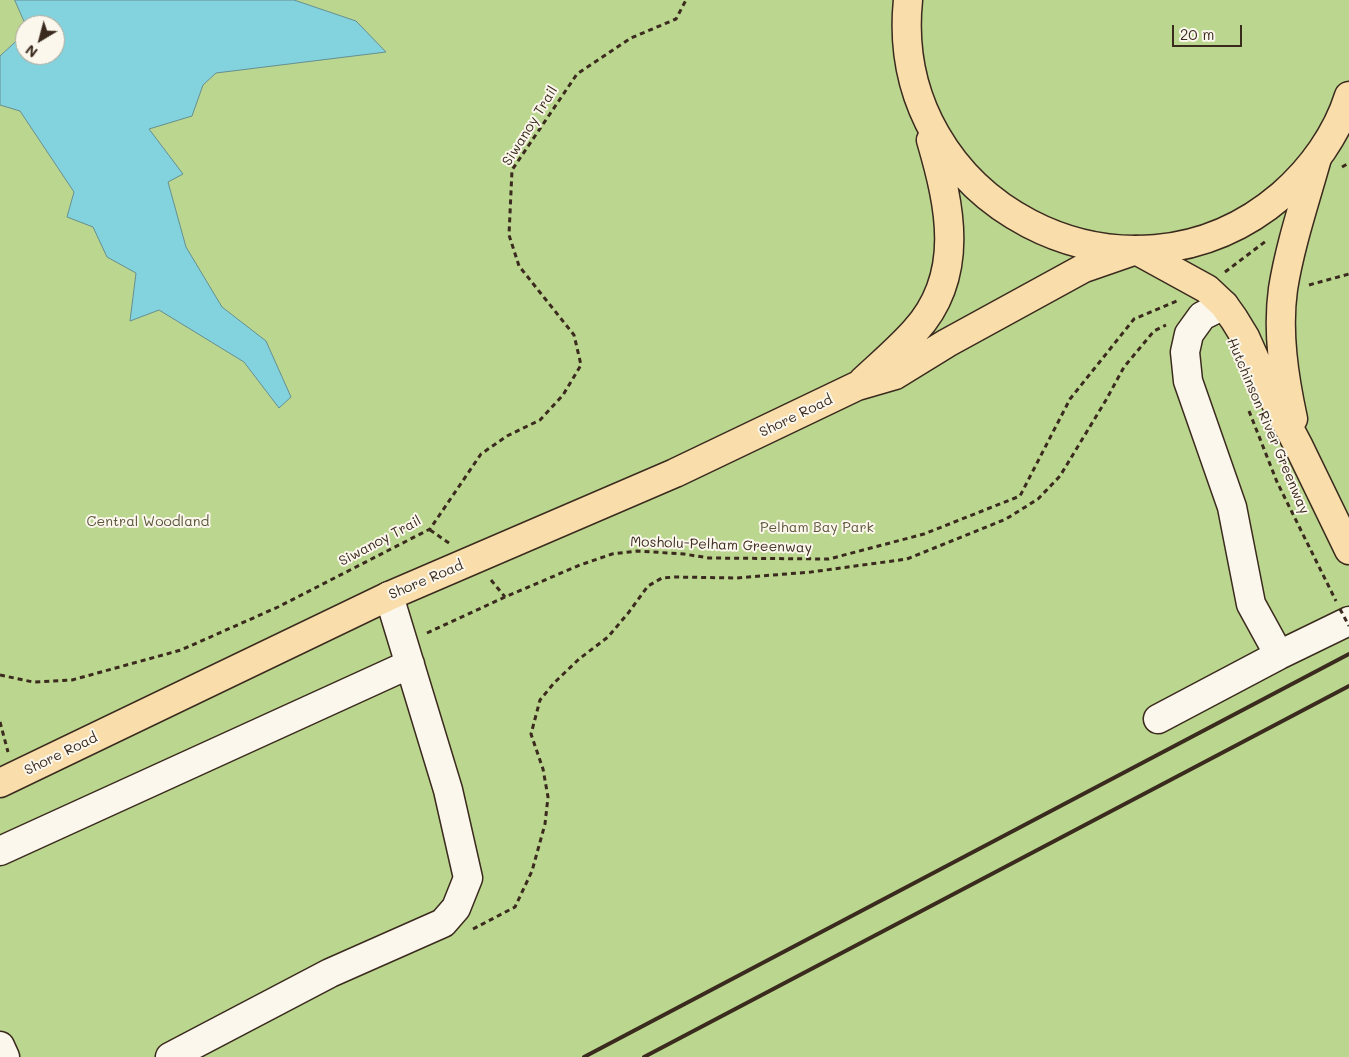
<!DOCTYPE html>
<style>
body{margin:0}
#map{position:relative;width:1349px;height:1057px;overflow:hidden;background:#fbf7ec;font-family:Mali,sans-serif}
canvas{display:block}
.north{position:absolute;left:15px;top:15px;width:50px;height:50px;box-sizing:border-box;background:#fbf7ec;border:1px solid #aea59a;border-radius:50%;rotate:217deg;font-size:14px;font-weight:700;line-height:20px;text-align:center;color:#3b2a1e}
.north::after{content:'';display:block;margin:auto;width:18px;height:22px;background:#3b2a1e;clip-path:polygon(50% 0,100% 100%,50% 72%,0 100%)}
.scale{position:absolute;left:1172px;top:25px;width:70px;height:22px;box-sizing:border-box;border:2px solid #3b2a1e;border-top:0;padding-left:6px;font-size:15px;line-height:18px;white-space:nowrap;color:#3b2a1e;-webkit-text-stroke:4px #fbf7ec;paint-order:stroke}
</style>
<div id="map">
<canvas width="1349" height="1057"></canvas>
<div class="north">N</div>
<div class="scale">20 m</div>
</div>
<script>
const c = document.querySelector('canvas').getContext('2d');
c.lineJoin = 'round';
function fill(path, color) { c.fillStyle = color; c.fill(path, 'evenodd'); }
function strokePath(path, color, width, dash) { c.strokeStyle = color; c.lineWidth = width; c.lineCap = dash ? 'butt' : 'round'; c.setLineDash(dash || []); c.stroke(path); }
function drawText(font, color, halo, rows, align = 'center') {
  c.font = font + ' Mali,sans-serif'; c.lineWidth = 4; c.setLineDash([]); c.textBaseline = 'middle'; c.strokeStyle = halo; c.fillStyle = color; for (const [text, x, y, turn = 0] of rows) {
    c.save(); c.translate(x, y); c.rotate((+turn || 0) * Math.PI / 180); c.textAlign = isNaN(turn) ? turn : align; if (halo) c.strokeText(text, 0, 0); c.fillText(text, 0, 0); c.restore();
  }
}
fill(new Path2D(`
 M 0,0 L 1349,0 L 1349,1057 L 0,1057 ZM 25,25 L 55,25 L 55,55 L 25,55 Z`), '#bbd68e');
const water = new Path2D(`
 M 15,0 L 294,0 L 356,21 L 386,52 L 216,73 L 203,85 L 192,116 L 149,129 L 183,174 L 168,182 L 186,247 L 222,307 L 266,341 L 291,397 L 279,408 L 244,362 L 159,310 L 130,321 L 136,273 L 107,257 L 93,227 L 67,217 L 74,192 L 20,111 L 0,105 L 0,56 L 25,33 L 25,55 L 55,55 L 55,25 L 26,25 Z`);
fill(water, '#83d3de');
strokePath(water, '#668f91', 1);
const minor = new Path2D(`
 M 1224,305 L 1202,316 L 1189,334 L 1185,352 L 1188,381 L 1232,507 L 1251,604 L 1279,655
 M 1158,719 L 1279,655 L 1349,621
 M 0,851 L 410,664
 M 0,1046 L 5,1057
 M 170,1057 L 330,973 L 443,923 L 456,908 L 468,878 L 448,790 L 389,596`);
const major = new Path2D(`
 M 908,0 C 887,203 1127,328 1282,195 C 1312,169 1337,134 1349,96
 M 863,381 C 880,365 899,349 915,331 C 966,275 950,205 931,140
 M 0,783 L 389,596 L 675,473 L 857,386 L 895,375 L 947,343 L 1084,268 L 1136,250`);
const highway = new Path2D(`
 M 1136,250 L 1207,289 L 1224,305 L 1234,319 L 1245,337 L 1266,384 L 1299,447 L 1349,550
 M 1293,419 C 1284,377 1277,332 1283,289 C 1290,245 1305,201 1317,158`);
strokePath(minor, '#3b2a1e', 31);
strokePath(major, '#3b2a1e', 31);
strokePath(highway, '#3b2a1e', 31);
strokePath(new Path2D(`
 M 1342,167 L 1349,163
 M 1225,272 L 1266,241
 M 1309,285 L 1349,274
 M 1249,411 L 1277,482 L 1336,601
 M 430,530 L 449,543
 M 491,580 L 505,597
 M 427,633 L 505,597 L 580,565 L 612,554 L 637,551 L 684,554 L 709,558 L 829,559 L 924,534 L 1020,496 L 1070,399 L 1134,319 L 1177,301
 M 0,675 L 33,682 L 72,680 L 181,650 L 278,607 L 430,529 L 481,454 L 507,436 L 540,420 L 563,395 L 581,365 L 574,335 L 519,266 L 509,235 L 512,170 L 577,74 L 631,38 L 676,19 L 686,0
 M 0,722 L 8,752
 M 473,929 L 515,907 L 532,871 L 545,824 L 548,797 L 543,769 L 531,734 L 540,700 L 554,683 L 579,659 L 608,637 L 629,612 L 648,586 L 662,578 L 675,577 L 736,578 L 811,572 L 907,559 L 1006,519 L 1038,499 L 1060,476 L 1106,400 L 1124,367 L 1154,331 L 1166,325`), '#3b2a1e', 3, [5, 4]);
strokePath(minor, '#fbf7ec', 28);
strokePath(major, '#f9deab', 28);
strokePath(highway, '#f9deab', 28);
strokePath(new Path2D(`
 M 584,1057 L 1349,654
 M 644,1057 L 1349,686`), '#3b2a1e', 4);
strokePath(new Path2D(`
 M 1340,609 L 1349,626`), '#3b2a1e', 3, [5, 4]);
drawText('14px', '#3b2a1e', '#fbf7ec', [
 ["Siwanoy Trail",530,126,-58],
 ["Shore Road",796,416,-26],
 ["Hutchinson River Greenway",1268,426,67],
 ["Siwanoy Trail",380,541,-28],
 ["Mosholu-Pelham Greenway",721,545,2],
 ["Shore Road",426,580,-23],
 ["Shore Road",61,754,-26]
]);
drawText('14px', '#5b553a', '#fbf7ec', [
 ["Central Woodland",148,522],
 ["Pelham Bay Park",817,528]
]);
</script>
